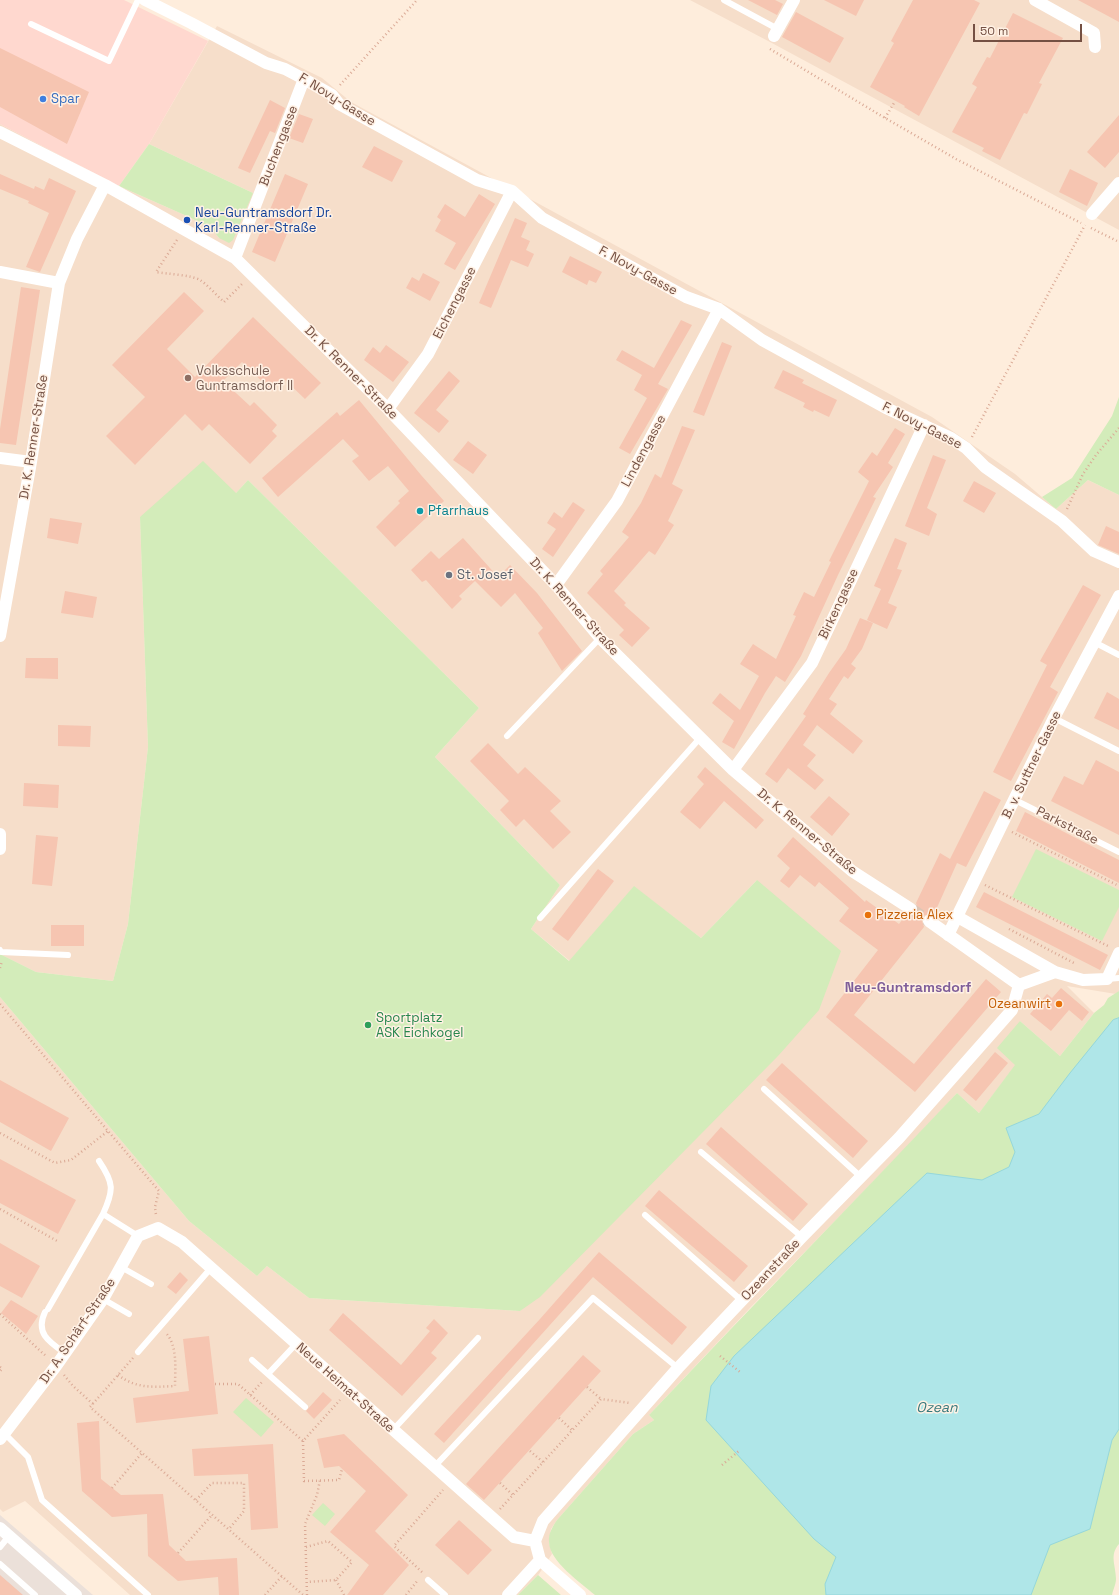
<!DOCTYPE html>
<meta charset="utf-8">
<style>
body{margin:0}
#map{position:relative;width:1119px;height:1595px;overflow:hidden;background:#feeddc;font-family:"Space Grotesk",sans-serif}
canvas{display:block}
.scale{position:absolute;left:973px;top:24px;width:109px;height:18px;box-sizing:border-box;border:2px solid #745043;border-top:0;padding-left:5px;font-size:12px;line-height:14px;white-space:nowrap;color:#745043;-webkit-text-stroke:3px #fff1e4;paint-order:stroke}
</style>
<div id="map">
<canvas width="1119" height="1595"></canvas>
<div class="scale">50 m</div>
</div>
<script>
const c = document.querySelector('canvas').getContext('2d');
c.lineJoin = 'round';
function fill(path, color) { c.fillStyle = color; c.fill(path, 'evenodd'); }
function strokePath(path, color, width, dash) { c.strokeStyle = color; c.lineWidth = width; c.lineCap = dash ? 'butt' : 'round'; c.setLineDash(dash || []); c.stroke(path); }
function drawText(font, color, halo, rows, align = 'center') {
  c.font = font + ' "Space Grotesk",sans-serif'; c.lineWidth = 3; c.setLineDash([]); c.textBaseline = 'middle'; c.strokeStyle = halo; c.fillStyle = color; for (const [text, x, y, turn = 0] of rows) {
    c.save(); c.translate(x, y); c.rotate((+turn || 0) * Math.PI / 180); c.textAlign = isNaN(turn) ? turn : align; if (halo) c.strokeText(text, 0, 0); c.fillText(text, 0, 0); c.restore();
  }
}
fill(new Path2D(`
 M 690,0 L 1119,0 L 1119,230 L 770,42 Z
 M 217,26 L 322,78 L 351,102 L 932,417 L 1015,474 L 1056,509 L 1088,480 L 1119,495 L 1119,991 L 1116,994 L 1067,986 L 1094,1013 L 1060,1056 L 1020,1021 L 1016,1065 L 979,1113 L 957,1093 L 906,1148 L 750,1308 L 649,1415 L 654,1420 L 633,1434 L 557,1520 L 551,1529 L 549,1542 L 552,1554 L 539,1574 L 518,1595 L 130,1595 L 25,1501 L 3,1512 L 0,1509 L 0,997 L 189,1221 L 257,1276 L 267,1266 L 309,1298 L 520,1311 L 757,880 L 701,938 L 634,887 L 570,961 L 531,929 L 560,885 L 435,757 L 479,708 L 248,480 L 236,493 L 140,517 L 148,747 L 128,924 L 113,981 L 36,972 L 0,954 L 0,124 L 119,186 L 189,217 L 211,228 L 219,238 L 253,193 L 149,144 Z`), '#f6deca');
fill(new Path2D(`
 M 0,0 L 124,0 L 208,41 L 149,144 L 119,186 L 0,124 Z`), '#ffd8cf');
fill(new Path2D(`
 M 0,1515 L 93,1595 L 0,1595 Z`), '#ebe0d9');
fill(new Path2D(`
 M 149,144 L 253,193 L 233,240 L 229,243 L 219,238 L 211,228 L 189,217 L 119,186 Z
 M 1119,397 L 1119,495 L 1088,480 L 1056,509 L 1042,497 L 1072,478 L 1112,416 Z
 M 203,461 L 236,493 L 248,480 L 479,708 L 435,757 L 560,885 L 531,929 L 569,961 L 634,886 L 701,938 L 757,880 L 841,951 L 819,1010 L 778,1056 L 540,1297 L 520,1311 L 309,1298 L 267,1266 L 257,1276 L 189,1221 L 0,997 L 0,954 L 36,972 L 113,981 L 128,924 L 148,747 L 140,517 Z
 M 1036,849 L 1119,890 L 1119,907 L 1102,941 L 1012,897 Z
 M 1119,991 L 1119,1544 C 1109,1555 1116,1566 1116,1579 C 1116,1584 1113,1590 1112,1595 L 595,1595 C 581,1583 549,1561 549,1542 C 548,1534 553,1526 557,1520 L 633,1434 L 654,1420 L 649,1415 C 751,1307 855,1201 957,1093 L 979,1113 L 1015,1065 L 997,1048 L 1020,1021 L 1060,1056 L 1094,1013 L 1104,1005 L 1108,998 Z
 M 246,1398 L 274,1422 L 261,1437 L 233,1412 Z
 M 323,1503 L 335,1514 L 325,1526 L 312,1515 Z
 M 538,1575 L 561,1595 L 518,1595 Z`), '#d3ecba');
const water = new Path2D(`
 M 1119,1018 L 1119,1429 L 1112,1440 L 1090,1529 L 1050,1545 L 1031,1595 L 826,1595 L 825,1584 L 836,1557 L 814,1539 L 706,1420 L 711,1386 L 734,1356 L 927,1173 L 982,1180 L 1009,1167 L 1015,1152 L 1006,1128 L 1039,1114 L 1070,1073 L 1113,1020 Z`);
fill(water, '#afe6e8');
strokePath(water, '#95d7db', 1);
fill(new Path2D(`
 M 748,0 L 775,0 L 783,4 L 777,15 Z
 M 824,0 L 864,0 L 856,16 Z
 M 913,0 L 974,0 L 980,3 L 919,116 L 904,107 L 905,106 L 870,87 L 894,43 L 891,41 Z
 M 1078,0 L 1119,0 L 1119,22 L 1108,16 Z
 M 796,12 L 844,38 L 830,63 L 782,37 Z
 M 1013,13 L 1063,38 L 1039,83 L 1042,84 L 1027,114 L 1024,113 L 1000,160 L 982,151 L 984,148 L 952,132 L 977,87 L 972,84 L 987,57 L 990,58 Z
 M 0,48 L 89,92 L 67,144 L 0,107 Z
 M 270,100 L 285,108 L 275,133 L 270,131 L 250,173 L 238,168 Z
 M 299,114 L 313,119 L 303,143 L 289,138 Z
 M 1119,115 L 1119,152 L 1105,168 L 1087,152 Z
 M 374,146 L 403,161 L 392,182 L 362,167 Z
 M 1070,169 L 1098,183 L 1087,206 L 1059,192 Z
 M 0,174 L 34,189 L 35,186 L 44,190 L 49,178 L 76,191 L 40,272 L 26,267 L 49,213 L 28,203 L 29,201 L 0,189 Z
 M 285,174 L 308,184 L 275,262 L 252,252 Z
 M 479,194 L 495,204 L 455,270 L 444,264 L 456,243 L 435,231 L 441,220 L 437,217 L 445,204 L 465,217 Z
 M 515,218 L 527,223 L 521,237 L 530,241 L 526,250 L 534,254 L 528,267 L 511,260 L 491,308 L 479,303 Z
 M 570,256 L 602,272 L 596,283 L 589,280 L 587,285 L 562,272 Z
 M 423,273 L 440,282 L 430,301 L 406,288 L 412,277 L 419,281 Z
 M 21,287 L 40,290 L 16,445 L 0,443 L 0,429 Z
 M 184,292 L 204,311 L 167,349 L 195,377 L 253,317 L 321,383 L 305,399 L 284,379 L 272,391 L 242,362 L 223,381 L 250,406 L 254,402 L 277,425 L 272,431 L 277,436 L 250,464 L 209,424 L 202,431 L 185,414 L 135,465 L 106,436 L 145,397 L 112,365 Z
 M 681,320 L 692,325 L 658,384 L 668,389 L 630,454 L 619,448 L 647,398 L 634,390 L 642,375 L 616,360 L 622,350 L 654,368 Z
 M 722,342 L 732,346 L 704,416 L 693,412 Z
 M 386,345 L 409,362 L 393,382 L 364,360 L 373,347 L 380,353 Z
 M 783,370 L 804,380 L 802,383 L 837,400 L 829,417 L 814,410 L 813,412 L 803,407 L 805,403 L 774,388 Z
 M 449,371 L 460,381 L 436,410 L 449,421 L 439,433 L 414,413 Z
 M 359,400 L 421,475 L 444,501 L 395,547 L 376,527 L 400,503 L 398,501 L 409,491 L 388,466 L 369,481 L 352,461 L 359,456 L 343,439 L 278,497 L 262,478 L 337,412 L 340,416 Z
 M 682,426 L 695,430 L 672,484 L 683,490 L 668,521 L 674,525 L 655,555 L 649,551 L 614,591 L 626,603 L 624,605 L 650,628 L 632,647 L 619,635 L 624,630 L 587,593 L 603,574 L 600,571 L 629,537 L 622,532 L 641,503 L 655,474 L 661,478 Z
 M 895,428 L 905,434 L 888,463 L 893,467 L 873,497 L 876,498 L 838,575 L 801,656 L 785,682 L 776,676 L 765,693 L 734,749 L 722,742 L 734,721 L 712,703 L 720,693 L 740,710 L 759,676 L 740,664 L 753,644 L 776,659 L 796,616 L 793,615 L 804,592 L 814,597 L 831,562 L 829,561 L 869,481 L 858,472 L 872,452 L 877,456 Z
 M 468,441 L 487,455 L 473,474 L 453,460 Z
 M 933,455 L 946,460 L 927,508 L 937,514 L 929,536 L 905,526 Z
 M 974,481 L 996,493 L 984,513 L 963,501 Z
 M 573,502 L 585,510 L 553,557 L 542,549 L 556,529 L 547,523 L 554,512 L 562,518 Z
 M 50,518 L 82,523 L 78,544 L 47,538 Z
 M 1106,526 L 1119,532 L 1119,554 L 1098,545 Z
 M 463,538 L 498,577 L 510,565 L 537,593 L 582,651 L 562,671 L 538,633 L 543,628 L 515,593 L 501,607 L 475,581 L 459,596 L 462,599 L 452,609 L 426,580 L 422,582 L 411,570 L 431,551 L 439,559 Z
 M 895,538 L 907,543 L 897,569 L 902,570 L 888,603 L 897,607 L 887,629 L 867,620 L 881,589 L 874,586 Z
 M 1083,585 L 1101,595 L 1050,687 L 1058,692 L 1011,781 L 993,772 L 1047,665 L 1040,661 Z
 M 65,591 L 97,597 L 93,618 L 61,613 Z
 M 860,618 L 873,623 L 862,649 L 851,664 L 856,668 L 848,679 L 844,676 L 829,699 L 837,704 L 830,714 L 863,741 L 853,754 L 817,725 L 803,745 L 816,755 L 807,766 L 824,780 L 815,790 L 788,768 L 777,783 L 765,774 L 806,716 L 803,714 L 829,673 L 846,649 Z
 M 26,658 L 58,658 L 58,679 L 25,678 Z
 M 1107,692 L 1119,699 L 1119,730 L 1094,718 Z
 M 58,725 L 91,726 L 90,747 L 58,746 Z
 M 488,743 L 518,774 L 525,767 L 561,801 L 550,811 L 571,832 L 553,849 L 524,819 L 516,827 L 500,810 L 509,801 L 470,761 Z
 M 1096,760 L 1119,772 L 1119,835 L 1051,801 L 1064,776 L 1083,785 Z
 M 705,767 L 764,820 L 756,829 L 724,801 L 700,829 L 680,812 L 704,784 L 697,777 Z
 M 24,783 L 59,785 L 58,808 L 23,806 Z
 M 984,791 L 1001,800 L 966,867 L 957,863 L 935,912 L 934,915 L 929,914 L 923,916 L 922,921 L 924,927 L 854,1015 L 914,1064 L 986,979 L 1001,992 L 915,1092 L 826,1017 L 878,950 L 839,921 L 849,908 L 819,882 L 815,887 L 800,875 L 789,888 L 780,881 L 790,868 L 777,856 L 793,837 L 865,902 L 866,900 L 899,924 L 906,915 L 911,916 L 917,913 L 918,909 L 916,903 L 940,853 L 950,859 Z
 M 829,796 L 850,814 L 832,836 L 810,817 Z
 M 1025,812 L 1119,860 L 1119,883 L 1016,831 Z
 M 36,835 L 58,837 L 52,886 L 32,884 Z
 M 598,869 L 614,881 L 568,941 L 552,929 Z
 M 984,892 L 1108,955 L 1100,970 L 976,907 Z
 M 51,925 L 84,925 L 84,946 L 51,946 Z
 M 1061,988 L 1089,1012 L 1082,1021 L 1069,1010 L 1051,1031 L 1030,1014 L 1047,994 L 1052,998 Z
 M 995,1052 L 1008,1063 L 976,1101 L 963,1090 Z
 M 782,1063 L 868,1141 L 853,1158 L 766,1080 Z
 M 0,1080 L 69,1118 L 51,1151 L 0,1122 Z
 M 721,1127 L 808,1204 L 793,1221 L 706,1144 Z
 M 0,1159 L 76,1200 L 58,1234 L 0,1203 Z
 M 659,1190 L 748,1266 L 734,1282 L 645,1206 Z
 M 0,1243 L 40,1266 L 22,1298 L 0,1286 Z
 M 599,1252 L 687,1327 L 672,1345 L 593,1277 L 444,1443 L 434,1434 L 540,1319 Z
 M 180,1272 L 188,1280 L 176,1294 L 167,1287 Z
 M 11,1300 L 38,1316 L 26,1334 L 1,1313 Z
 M 343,1313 L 401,1365 L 430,1331 L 426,1328 L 434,1319 L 448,1333 L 431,1353 L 437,1358 L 402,1396 L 329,1330 Z
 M 209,1336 L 218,1414 L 136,1423 L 133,1398 L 189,1391 L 183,1339 Z
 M 583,1355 L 601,1371 L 484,1500 L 466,1484 Z
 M 323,1392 L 332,1400 L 314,1419 L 306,1411 Z
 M 99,1421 L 101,1479 L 121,1495 L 163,1494 L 169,1545 L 186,1561 L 237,1558 L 239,1595 L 219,1595 L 218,1577 L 178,1581 L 148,1556 L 147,1514 L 112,1517 L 82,1491 L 77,1423 Z
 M 344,1434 L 408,1495 L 375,1531 L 409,1565 L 383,1595 L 347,1595 L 369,1565 L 330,1532 L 366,1491 L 339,1466 L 324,1468 L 317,1439 Z
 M 273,1444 L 278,1528 L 251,1530 L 248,1474 L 194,1476 L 192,1449 Z
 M 459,1520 L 492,1550 L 468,1575 L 435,1545 Z
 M 0,1575 L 23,1595 L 0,1595 Z`), '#f6c5b1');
strokePath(new Path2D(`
 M 911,909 L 929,921`), '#dcc6b6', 12, [12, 6]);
strokePath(new Path2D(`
 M 770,49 L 885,118 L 956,159 L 1081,223
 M 340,85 L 417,0
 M 885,118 L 894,103
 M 1091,228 L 1119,242
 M 177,240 L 156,272 C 167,274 192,275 200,280 C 209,286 216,295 224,302 L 243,283
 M 972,437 L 1085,225
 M 1067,509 L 1083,474 L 1096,455 L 1119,428
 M 1012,832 L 1119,886
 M 985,885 L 1110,947
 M 1009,929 L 1074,963
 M 0,968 L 2,961
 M 0,1004 L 159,1191 L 155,1207 L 156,1215
 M 0,1133 L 55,1163 L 71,1160 L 108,1131
 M 0,1209 L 59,1242
 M 0,1314 L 47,1357
 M 720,1356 L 740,1372
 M 133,1358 L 90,1407 L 303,1595
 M 0,1367 L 2,1369 L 0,1371
 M 64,1375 L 73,1386 L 93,1404
 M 118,1375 C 137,1389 153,1387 175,1386 C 175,1370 178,1346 166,1333
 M 215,1384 L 238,1384 L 303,1441 L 340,1400
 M 587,1387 L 601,1399
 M 250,1395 L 262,1382
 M 559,1418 L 572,1430
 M 303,1441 L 304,1481 L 339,1480 L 342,1469
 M 530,1451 L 543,1462
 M 722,1465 L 740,1450
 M 500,1483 L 513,1495
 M 112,1488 L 142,1453
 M 196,1500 L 212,1483 L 244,1483 L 244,1511 L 229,1529
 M 500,1509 L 601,1399 L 630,1403
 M 306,1547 L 328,1541 L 352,1562 L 336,1580 L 307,1582
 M 178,1553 L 212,1515
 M 422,1572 L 394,1546 L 443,1490
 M 336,1580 L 344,1595
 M 265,1595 L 282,1576
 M 307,1595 L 305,1524 L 317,1495 L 320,1480
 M 406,1595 L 418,1580`), '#daa995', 2.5, [1, 3]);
strokePath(new Path2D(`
 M 724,0 L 774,27
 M 31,24 L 109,61 L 138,0
 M 1094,642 L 1119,655
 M 1054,718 L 1119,751
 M 507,736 L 600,638
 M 1015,800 L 1119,852
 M 540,918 L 700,738
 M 0,950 L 1,952 L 68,955
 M 1107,979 L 1119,978
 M 764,1089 L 861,1177
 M 701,1152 L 802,1237
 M 99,1161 C 114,1183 114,1190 103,1214 L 138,1236
 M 645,1215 L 742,1301
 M 121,1267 L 151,1284
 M 103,1299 L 129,1314
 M 48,1309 L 103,1214
 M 45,1312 C 35,1333 49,1342 65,1353
 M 138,1352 L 211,1268
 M 252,1360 L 305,1407
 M 268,1374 L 296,1344
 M 393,1430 L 478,1338
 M 4,1433 L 28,1457 L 42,1500 L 148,1595
 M 434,1467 L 593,1298 L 678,1368
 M 0,1547 L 9,1536
 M 0,1564 L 35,1595
 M 428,1580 L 445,1595`), '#fff', 6);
strokePath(new Path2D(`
 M 145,0 L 191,23 L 266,63 L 285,69 L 304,79 L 332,95 L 339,104 L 477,180 L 512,191 L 542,218 L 686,297 L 719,309 L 762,340 L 886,408 L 951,438 L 966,448 L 985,467 L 1062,521 L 1094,551 L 1119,562
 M 1035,0 L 1094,33 L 1095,47
 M 774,36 L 794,0
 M 0,132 L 105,185 L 235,258 L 388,409 L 556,585 L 600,638 L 733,770 L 852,871 L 911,909
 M 1092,214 L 1119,183
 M 235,258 L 304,79
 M 0,272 L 59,283
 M 388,409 L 428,354 L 512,191
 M 0,458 L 31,462
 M 556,585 L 617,501 L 719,309
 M 0,636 L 31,462 L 59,283 L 77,239 L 105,185
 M 733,770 L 812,663 L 924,425
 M 0,834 L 0,849
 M 956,916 L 1055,972
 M 929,921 L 1019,985
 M 948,935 L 1054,718 L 1119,596
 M 1019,985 L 1055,972 L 1083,980 L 1107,979 L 1119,953
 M 0,1439 L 56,1366 L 103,1299 L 138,1236 L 158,1228 L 182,1242 L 514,1537 L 535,1541
 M 0,1528 L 76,1595
 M 508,1595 L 540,1560
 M 580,1595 L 540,1560 L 535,1541 L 543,1521 L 678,1368 L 802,1237 L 899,1138 L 1012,1010 L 1019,985`), '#fff', 12);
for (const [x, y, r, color] of [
 [43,99,4,"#3f7fe0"],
 [187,220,4,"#1a4fb4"],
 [188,378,4,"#8d6e63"],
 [420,511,4,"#0f9aa8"],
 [449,575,4,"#6b7280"],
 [868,915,4,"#e8710a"],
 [1059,1004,4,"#e8710a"],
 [368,1025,4,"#2e9e5b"]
]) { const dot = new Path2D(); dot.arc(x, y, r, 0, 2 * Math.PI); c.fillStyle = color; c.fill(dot); strokePath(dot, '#fff1e4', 1.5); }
drawText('13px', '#366cbe', '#fff1e4', [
 ["Spar",51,99]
], 'left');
drawText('13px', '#745043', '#fff1e4', [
 ["F. Novy-Gasse",337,100,32],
 ["Buchengasse",279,146,-69],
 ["F. Novy-Gasse",638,271,29],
 ["Eichengasse",455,303,-63],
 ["Dr. K. Renner-Straße",351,373,45],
 ["F. Novy-Gasse",922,426,27],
 ["Dr. K. Renner-Straße",34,437,-81],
 ["Lindengasse",644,451,-62],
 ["Birkengasse",839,604,-65],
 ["Dr. K. Renner-Straße",574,607,48],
 ["B. v. Suttner-Gasse",1032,765,-64],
 ["Parkstraße",1067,826,27],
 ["Dr. K. Renner-Straße",807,832,40],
 ["Ozeanstraße",771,1270,-47],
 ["Dr. A. Schärf-Straße",78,1331,-56],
 ["Neue Heimat-Straße",345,1388,42]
]);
drawText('13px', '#164399', '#fff1e4', [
 ["Neu-Guntramsdorf Dr.",195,213],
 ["Karl-Renner-Straße",195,228]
], 'left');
drawText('13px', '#785e54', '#fff1e4', [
 ["Volksschule",196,371],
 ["Guntramsdorf II",196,386]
], 'left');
drawText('13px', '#0d838f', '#fff1e4', [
 ["Pfarrhaus",428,511]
], 'left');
drawText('13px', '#5b616d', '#fff1e4', [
 ["St. Josef",457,575]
], 'left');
drawText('13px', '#c56008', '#fff1e4', [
 ["Pizzeria Alex",876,915],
 ["Ozeanwirt",1051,1004,"right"]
], 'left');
drawText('13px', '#27864d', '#fff1e4', [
 ["Sportplatz",376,1018],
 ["ASK Eichkogel",376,1033]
], 'left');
drawText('bold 14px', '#7f5e99', '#fff1e4', [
 ["Neu-Guntramsdorf",908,988]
]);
drawText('italic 14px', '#36787c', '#fff1e4', [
 ["Ozean",937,1408]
]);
</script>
